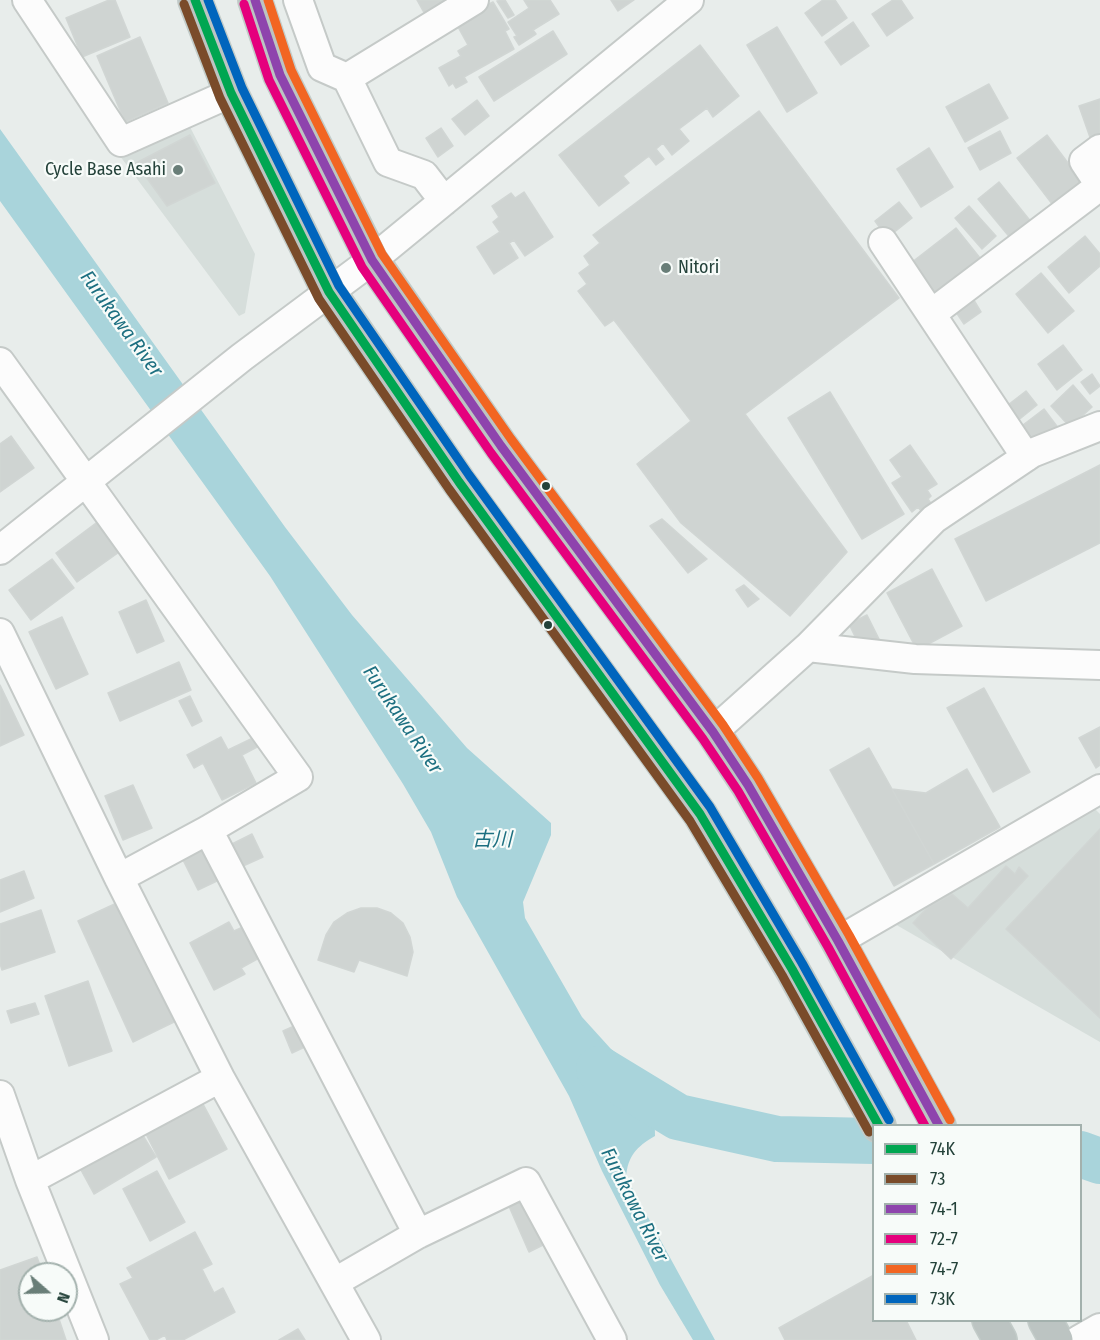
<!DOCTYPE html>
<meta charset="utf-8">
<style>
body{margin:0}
#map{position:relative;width:1100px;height:1340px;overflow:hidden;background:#e8edeb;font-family:"Fira Sans Condensed",sans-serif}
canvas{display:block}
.legend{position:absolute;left:872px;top:1124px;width:210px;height:198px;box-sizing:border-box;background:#f7fbf9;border:2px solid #a3b1ad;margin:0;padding:8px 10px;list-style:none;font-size:18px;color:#24423a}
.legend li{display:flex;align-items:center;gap:12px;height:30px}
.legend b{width:30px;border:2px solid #a3b1ad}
.north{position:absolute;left:18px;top:1262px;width:60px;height:60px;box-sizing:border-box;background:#f7fbf9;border:2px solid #a3b1ad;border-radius:50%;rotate:110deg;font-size:16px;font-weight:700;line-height:24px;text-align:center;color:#24423a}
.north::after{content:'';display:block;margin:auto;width:21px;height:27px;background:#697e78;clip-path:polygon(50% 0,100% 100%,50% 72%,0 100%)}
</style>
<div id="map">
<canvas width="1100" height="1340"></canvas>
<ul class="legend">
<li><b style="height:8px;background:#00a651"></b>74K</li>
<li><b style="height:8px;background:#7a4b2a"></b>73</li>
<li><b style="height:8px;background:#8e44ad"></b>74-1</li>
<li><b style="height:8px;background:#e5007d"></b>72-7</li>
<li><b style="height:8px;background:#f26522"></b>74-7</li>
<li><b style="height:8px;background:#0065bd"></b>73K</li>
</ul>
<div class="north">N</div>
</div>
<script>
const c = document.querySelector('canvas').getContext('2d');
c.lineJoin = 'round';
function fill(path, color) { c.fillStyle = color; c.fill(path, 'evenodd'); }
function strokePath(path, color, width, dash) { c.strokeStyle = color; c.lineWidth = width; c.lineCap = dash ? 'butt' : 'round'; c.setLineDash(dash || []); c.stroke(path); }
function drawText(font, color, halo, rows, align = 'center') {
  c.font = font + ' "Fira Sans Condensed","Noto Sans JP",sans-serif'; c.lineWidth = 4.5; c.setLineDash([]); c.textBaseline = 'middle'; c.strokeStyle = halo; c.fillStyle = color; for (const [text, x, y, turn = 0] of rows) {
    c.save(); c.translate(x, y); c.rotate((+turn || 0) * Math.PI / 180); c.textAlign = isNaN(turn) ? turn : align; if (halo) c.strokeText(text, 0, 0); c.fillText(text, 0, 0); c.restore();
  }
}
fill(new Path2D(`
 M 189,125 L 255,254 L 245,313 L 239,316 L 120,156 Z
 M 1093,807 L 1100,814 L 1100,1042 L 893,923 Z`), '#d6dedb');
fill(new Path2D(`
 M 0,129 L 285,527 L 352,615 L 467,748 L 551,823 L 551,835 L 523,902 L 525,918 L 582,1017 L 611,1049 L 654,1083 L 655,1136 C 636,1147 628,1156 626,1177 L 715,1340 L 693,1340 L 660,1285 L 602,1171 L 569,1096 L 457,897 L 431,832 L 403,784 L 270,576 L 0,201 Z`), '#a9d4db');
strokePath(new Path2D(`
 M 599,1069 L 678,1117 L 777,1139 L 874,1141
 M 1080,1154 L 1100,1161`), '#a9d4db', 46);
const building = new Path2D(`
 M 109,0 L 115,0 L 130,37 L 82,57 L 66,18 Z
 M 417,0 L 458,0 L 427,18 Z
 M 505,0 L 514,15 L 508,18 L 497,1 Z
 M 524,0 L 550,0 L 559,14 L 533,30 L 536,34 L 519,45 L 514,37 L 517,36 L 508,22 L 529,8 Z
 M 611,0 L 634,0 L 618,11 Z
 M 823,0 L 835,0 L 847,18 L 822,36 L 805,13 Z
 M 893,0 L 901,0 L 913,18 L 887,36 L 872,14 Z
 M 493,2 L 509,29 L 505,31 L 514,49 L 464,77 L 467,82 L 456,88 L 453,83 L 449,86 L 439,68 L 461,56 L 458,51 L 468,45 L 458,27 L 485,11 L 483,7 Z
 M 853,22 L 869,46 L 841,65 L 825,42 Z
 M 777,27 L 817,93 L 787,112 L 747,45 Z
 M 553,31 L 567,54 L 494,101 L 479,77 Z
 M 140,37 L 168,103 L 125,122 L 97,56 Z
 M 700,45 L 739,96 L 713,117 L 707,108 L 679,129 L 689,141 L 672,155 L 663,143 L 656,149 L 664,159 L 656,165 L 649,156 L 623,176 L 629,183 L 599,206 L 559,155 Z
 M 989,84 L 1008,118 L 965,142 L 946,107 Z
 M 1100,99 L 1100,140 L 1092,143 L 1079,106 Z
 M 477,100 L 489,116 L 465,135 L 452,119 Z
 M 759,111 L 899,298 L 745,414 L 847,552 L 790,616 L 681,523 L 637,464 L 691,421 L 614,320 L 605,326 L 578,291 L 587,284 L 579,273 L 590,265 L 584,256 L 600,243 L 593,235 Z
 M 441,128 L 453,146 L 438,157 L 426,138 Z
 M 1000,131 L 1011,153 L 980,170 L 968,148 Z
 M 190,135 L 215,183 L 167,206 L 136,163 Z
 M 1047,135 L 1086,187 L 1056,209 L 1017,158 Z
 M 929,148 L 953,187 L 921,207 L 897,169 Z
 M 999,182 L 1032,223 L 1012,240 L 978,199 Z
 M 524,192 L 553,237 L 525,256 L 514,240 L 509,243 L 518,258 L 494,274 L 477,247 L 500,232 L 493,222 L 499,217 L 492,206 L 511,193 L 515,198 Z
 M 899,202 L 912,218 L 887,238 L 875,221 Z
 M 969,206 L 996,236 L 982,249 L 955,218 Z
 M 956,228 L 984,263 L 934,302 L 907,266 Z
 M 1085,236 L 1100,254 L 1100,266 L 1069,293 L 1048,267 Z
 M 1041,273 L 1074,311 L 1048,333 L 1016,294 Z
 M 972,297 L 981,312 L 964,324 L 954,309 Z
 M 1063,345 L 1082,370 L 1057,390 L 1038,364 Z
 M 1092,374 L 1100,386 L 1090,394 L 1081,382 Z
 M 1073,385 L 1092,407 L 1070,427 L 1051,406 Z
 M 1026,391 L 1037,405 L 1016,422 L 1004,408 Z
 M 830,392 L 904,514 L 862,539 L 788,418 Z
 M 1044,409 L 1059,429 L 1033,448 L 1019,428 Z
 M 11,436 L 34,468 L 0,492 L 0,444 Z
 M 910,445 L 937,484 L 927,490 L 931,496 L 928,499 L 932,505 L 922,512 L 918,507 L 912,512 L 892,483 L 902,477 L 890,460 Z
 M 1100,465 L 1100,543 L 986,601 L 955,539 Z
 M 662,519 L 707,559 L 688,573 L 650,526 Z
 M 100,520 L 122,550 L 77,582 L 56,553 Z
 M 52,559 L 74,588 L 31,620 L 9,590 Z
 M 932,569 L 962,626 L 917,650 L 887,593 Z
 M 744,585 L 759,599 L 748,607 L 736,590 Z
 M 146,600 L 164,641 L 137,653 L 119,612 Z
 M 867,615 L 879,639 L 861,649 L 849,624 Z
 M 62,617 L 88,674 L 56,689 L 29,632 Z
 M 179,662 L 191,690 L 120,721 L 108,693 Z
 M 0,685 L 24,735 L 0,746 Z
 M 984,688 L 1030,772 L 993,792 L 947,708 Z
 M 190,696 L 202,721 L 192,726 L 179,701 Z
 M 1100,727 L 1100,765 L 1096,768 L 1079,738 Z
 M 221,737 L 228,750 L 255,737 L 259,746 L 242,755 L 256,783 L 222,800 L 203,763 L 194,768 L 187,755 Z
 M 869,748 L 934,864 L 894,886 L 830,770 Z
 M 967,769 L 1000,827 L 934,864 L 892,789 L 926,793 Z
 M 133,785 L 152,828 L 123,840 L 105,796 Z
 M 1100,829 L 1100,1018 L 1006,929 Z
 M 252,834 L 263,857 L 243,866 L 232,844 Z
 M 203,848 L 219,880 L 198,890 L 182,858 Z
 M 1006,866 L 1015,874 L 1019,867 L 1028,876 L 951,959 L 913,923 L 928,907 L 952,894 L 968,908 Z
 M 24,871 L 34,898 L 0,912 L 0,880 Z
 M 121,901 L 176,1021 L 133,1042 L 78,921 Z
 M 361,908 L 377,908 L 391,913 L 403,923 L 410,937 L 413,952 L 407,976 L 359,960 L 354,972 L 318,960 L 326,935 L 334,922 L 347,913 Z
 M 41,910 L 55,952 L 2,970 L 0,964 L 0,924 Z
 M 229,922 L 234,931 L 243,927 L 259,958 L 241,968 L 245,974 L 214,990 L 190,943 Z
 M 88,981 L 112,1051 L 69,1066 L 45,996 Z
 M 35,1003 L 39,1014 L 11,1023 L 7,1011 Z
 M 301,1023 L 311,1044 L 292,1053 L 283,1031 Z
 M 203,1104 L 227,1149 L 169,1179 L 146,1134 Z
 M 142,1134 L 156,1157 L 94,1194 L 81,1170 Z
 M 157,1171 L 185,1222 L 150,1241 L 123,1189 Z
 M 523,1197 L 545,1244 L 529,1252 L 508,1204 Z
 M 195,1232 L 212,1264 L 202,1269 L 214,1293 L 223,1288 L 235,1312 L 183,1340 L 167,1340 L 165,1335 L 156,1340 L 150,1340 L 120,1284 L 133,1278 L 127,1268 Z
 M 37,1257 L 43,1274 L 30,1274 L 30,1310 L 56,1310 L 66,1340 L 0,1340 L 0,1270 Z
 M 874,1275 L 874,1320 L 906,1320 L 916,1340 L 785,1340 L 779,1328 Z
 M 298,1329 L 305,1340 L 279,1340 Z`);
fill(building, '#cfd4d2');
strokePath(building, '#d1d6d4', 1.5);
const minor = new Path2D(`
 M 27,0 L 121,142 L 231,93
 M 298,0 L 322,67 L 347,78 L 388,162 L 424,175 L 444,201
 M 347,78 L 474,0
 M 1100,149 L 1084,161 L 1100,185
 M 883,242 L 1026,457
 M 931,314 L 1100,186
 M 0,362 L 298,777 L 208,830 L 119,878
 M 0,550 L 242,357 L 372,260 L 689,0
 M 0,633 L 119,878 L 220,1078 L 366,1340
 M 808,647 L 934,519 L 1032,453 L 1100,426
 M 713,732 L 808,647 L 915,659 L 1100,665
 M 208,830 L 418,1234
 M 838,941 L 1100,789
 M 0,1095 L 30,1180 L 94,1340
 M 30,1180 L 220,1078
 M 335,1282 L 418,1234 L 526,1182 L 612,1340
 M 1079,1340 L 1100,1328`);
const highway = new Path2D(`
 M 195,0 L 231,93 L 329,292 L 459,482 L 700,814 L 792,969 L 879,1126
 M 255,0 L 280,75 L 372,260 L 501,446 L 713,732 L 748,785 L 838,941 L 939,1126
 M 989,1320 L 1000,1340
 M 1045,1320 L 1056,1340`);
strokePath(minor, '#c5cac8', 32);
strokePath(highway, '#c3ccc9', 36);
strokePath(minor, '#fcfcfc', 28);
strokePath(highway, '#bcc4c2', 33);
strokePath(new Path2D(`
 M 195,0 L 231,93 L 329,292 L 459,482 L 700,814 L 792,969 L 879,1126`), '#00a651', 9);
strokePath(new Path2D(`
 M 184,4 L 220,98 L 319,299 L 449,489 L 690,821 L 782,975 L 869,1132`), '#7a4b2a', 9);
strokePath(new Path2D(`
 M 255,0 L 280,75 L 372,260 L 501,446 L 713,732 L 748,785 L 838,941 L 939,1126`), '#8e44ad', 9);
strokePath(new Path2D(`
 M 244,4 L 269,80 L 362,267 L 491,453 L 703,739 L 738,791 L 828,947 L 925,1126`), '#e5007d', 9);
strokePath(new Path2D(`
 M 268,0 L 291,70 L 382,254 L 511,439 L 723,725 L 758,778 L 849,935 L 950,1120`), '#f26522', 9);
strokePath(new Path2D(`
 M 208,0 L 242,88 L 339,286 L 469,475 L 710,807 L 802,963 L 889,1120`), '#0065bd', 9);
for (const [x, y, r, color] of [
 [178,170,6,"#697e78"],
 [666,268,6,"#697e78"],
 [546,486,5,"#24423a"],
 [548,625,5,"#24423a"]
]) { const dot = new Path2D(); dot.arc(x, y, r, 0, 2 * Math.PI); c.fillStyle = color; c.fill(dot); strokePath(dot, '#f7fbf9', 2); }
drawText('18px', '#24423a', '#f7fbf9', [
 ["Cycle Base Asahi",166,170],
 ["Nitori",678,268,"left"]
], 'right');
drawText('italic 20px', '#1c6f80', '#f7fbf9', [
 ["Furukawa River",121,324,54],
 ["Furukawa River",402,720,56],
 ["古川",492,840],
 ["Furukawa River",634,1205,63]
]);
</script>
